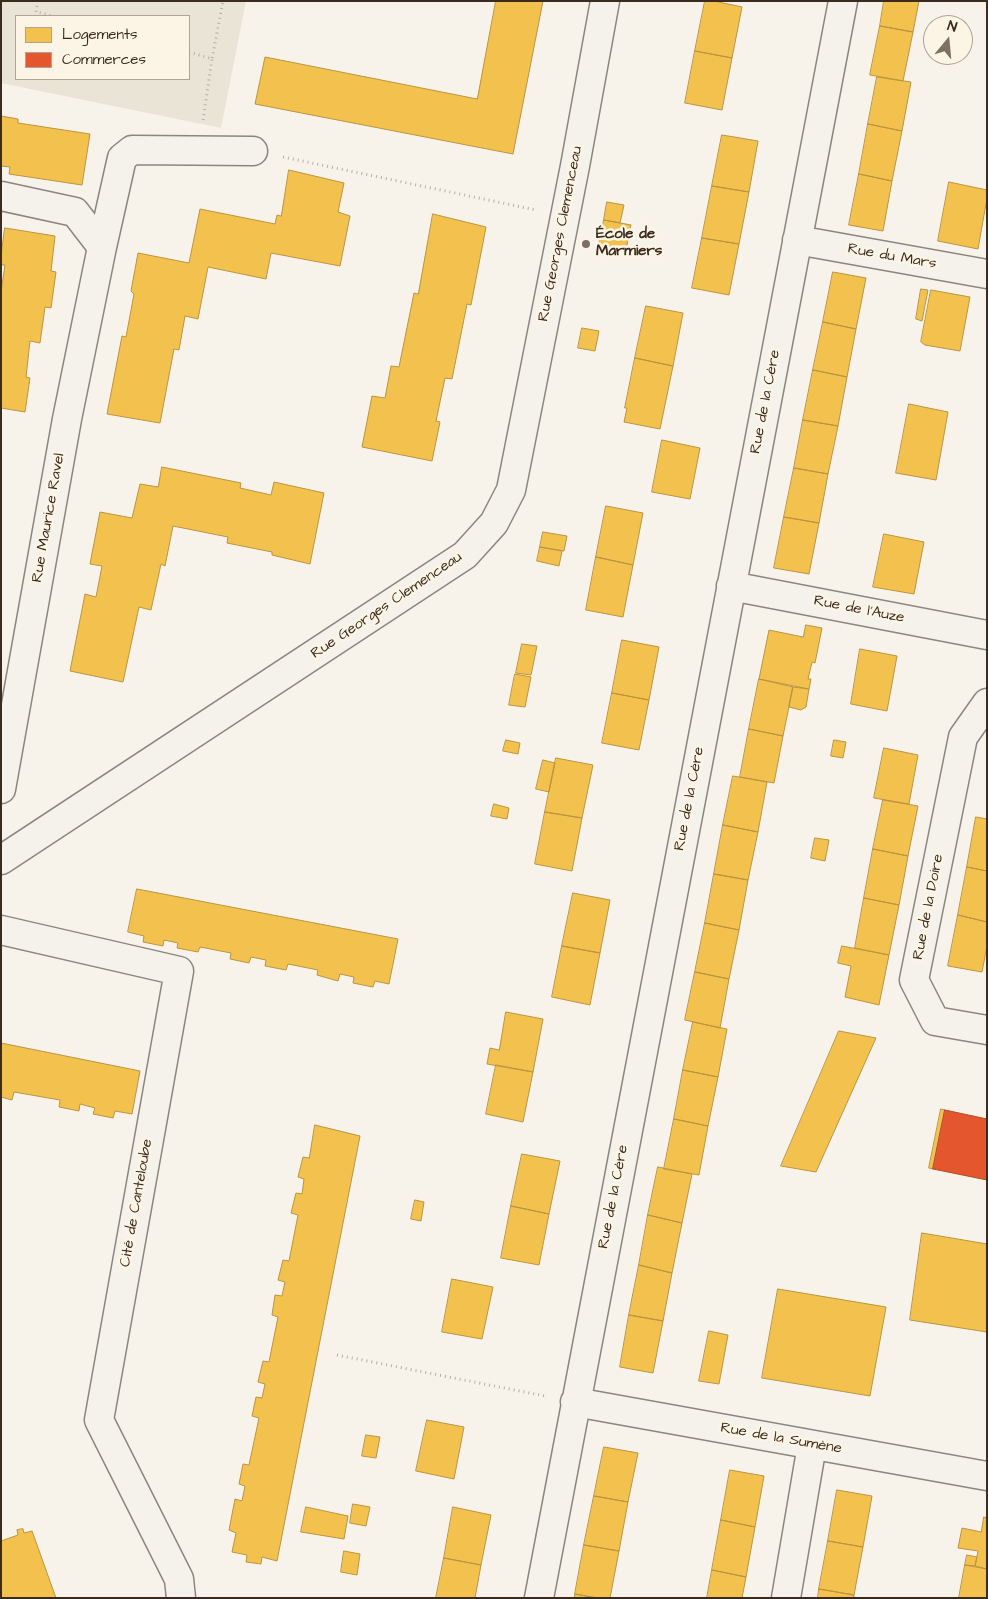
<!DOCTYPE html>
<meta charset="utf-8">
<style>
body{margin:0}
#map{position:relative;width:988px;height:1599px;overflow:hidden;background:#f7f3ea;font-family:"Architects Daughter",sans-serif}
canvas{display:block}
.frame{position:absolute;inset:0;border:2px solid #3b2a1e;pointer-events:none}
.legend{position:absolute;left:15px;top:15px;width:175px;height:65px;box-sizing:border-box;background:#fcf5e5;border:1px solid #afa495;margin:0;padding:6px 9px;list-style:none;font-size:15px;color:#3b2a1e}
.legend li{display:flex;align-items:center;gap:10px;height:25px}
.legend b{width:25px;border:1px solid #afa495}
.north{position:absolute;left:923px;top:15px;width:50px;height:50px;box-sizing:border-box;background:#fcf5e5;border:1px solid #afa495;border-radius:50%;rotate:17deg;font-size:14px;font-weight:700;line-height:20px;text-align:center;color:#3b2a1e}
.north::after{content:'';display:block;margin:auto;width:18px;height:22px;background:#7d7065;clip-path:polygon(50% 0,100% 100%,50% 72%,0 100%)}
</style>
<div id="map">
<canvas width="988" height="1599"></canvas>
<div class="frame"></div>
<ul class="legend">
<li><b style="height:14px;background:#f2c14e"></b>Logements</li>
<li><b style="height:14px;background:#e4572e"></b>Commerces</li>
</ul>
<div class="north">N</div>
</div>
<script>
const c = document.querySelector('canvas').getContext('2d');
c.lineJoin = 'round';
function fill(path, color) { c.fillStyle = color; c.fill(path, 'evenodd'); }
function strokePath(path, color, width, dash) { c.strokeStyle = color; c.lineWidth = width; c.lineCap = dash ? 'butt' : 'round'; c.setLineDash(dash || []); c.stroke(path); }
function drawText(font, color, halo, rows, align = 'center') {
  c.font = font + ' "Architects Daughter",sans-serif'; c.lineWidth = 5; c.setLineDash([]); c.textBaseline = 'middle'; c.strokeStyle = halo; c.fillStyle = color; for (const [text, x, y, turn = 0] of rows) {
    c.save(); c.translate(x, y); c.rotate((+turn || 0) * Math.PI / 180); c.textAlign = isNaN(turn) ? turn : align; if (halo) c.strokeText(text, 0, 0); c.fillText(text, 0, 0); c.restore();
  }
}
fill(new Path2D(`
 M 1,1 L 246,1 L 221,128 L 1,83 ZM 16,16 L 189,16 L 189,79 L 16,79 Z`), '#eae4d7');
const homes = new Path2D(`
 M 496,1 L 543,1 L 513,154 L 255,104 L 265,57 L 477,99 Z
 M 705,1 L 714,1 L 742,7 L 732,58 L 695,51 Z
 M 884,1 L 919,1 L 913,32 L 880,26 Z
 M 880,26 L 913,32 L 903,81 L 870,75 Z
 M 695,51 L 732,58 L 722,110 L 685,103 Z
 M 877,77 L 911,82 L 902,131 L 868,124 Z
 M 1,116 L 18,119 L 18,123 L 90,134 L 82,185 L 9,174 L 10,167 L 1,166 Z
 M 868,124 L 902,131 L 892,181 L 859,174 Z
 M 722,135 L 758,141 L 749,192 L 712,186 Z
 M 289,170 L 344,183 L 338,212 L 350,216 L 340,266 L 271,253 L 266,279 L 208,267 L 198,319 L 185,316 L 179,350 L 174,349 L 160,423 L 107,414 L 122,336 L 126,337 L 134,294 L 131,291 L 138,253 L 189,263 L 200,209 L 275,224 L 277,215 L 281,216 Z
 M 859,174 L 892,181 L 883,231 L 849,225 Z
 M 949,182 L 987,190 L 987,198 L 978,249 L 938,241 Z
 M 712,186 L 749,192 L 739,244 L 702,238 Z
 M 607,202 L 624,205 L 620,223 L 604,220 Z
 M 433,214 L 486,227 L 471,305 L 467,304 L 452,379 L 445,378 L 436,421 L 440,422 L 432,461 L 362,447 L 372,396 L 385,398 L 391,366 L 399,367 L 414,293 L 418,294 Z
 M 604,220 L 631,225 L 626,250 L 599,244 Z
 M 5,228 L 55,236 L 51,271 L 56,272 L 51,308 L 45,307 L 40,343 L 30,341 L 26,377 L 30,378 L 25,412 L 1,408 L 1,292 L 5,265 L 1,265 L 1,256 Z
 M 702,238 L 739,244 L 729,295 L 692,288 Z
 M 833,272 L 866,278 L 856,329 L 823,322 Z
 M 921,289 L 928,290 L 922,321 L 916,319 Z
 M 931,290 L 970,297 L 960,351 L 925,345 L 921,342 Z
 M 646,306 L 683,313 L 673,366 L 635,358 Z
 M 823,322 L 856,329 L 847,377 L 813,370 Z
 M 582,328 L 599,331 L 595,351 L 578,348 Z
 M 635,358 L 673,366 L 660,429 L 624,422 L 627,408 L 625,408 Z
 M 813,370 L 847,377 L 838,426 L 803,420 Z
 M 909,404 L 948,412 L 936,480 L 896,473 Z
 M 803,420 L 838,426 L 828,474 L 794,468 Z
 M 662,440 L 700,448 L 690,499 L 652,492 Z
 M 162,467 L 241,483 L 240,488 L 271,495 L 274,482 L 324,493 L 310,564 L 272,555 L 272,552 L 227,543 L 228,537 L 173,526 L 165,566 L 161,564 L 151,610 L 139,607 L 123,682 L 70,671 L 85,594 L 96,597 L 102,566 L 90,564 L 100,512 L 132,518 L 140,484 L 158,487 Z
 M 794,468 L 828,474 L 819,523 L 784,517 Z
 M 606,506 L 643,513 L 633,565 L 596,557 Z
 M 784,517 L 819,523 L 809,574 L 774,568 Z
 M 543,532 L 567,536 L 564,551 L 540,547 Z
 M 884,534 L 924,542 L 914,594 L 873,587 Z
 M 540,547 L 562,551 L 559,566 L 537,561 Z
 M 596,557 L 633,565 L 623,617 L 586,610 Z
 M 806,625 L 822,628 L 815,663 L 812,662 L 808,679 L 811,679 L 809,689 L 759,679 L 769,630 L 803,637 Z
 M 622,640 L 659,647 L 649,700 L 612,693 Z
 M 522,644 L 537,646 L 531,675 L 516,673 Z
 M 860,649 L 897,656 L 887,711 L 851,704 Z
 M 515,674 L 531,677 L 525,707 L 509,705 Z
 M 759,679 L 793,687 L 783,736 L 749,729 Z
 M 793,687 L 809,689 L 806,707 L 801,710 L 789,707 Z
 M 612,693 L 649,700 L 639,750 L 602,743 Z
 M 749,729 L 783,736 L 774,783 L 740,777 Z
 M 506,740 L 520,743 L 518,754 L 503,751 Z
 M 834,740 L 846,742 L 843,758 L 831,756 Z
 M 884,748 L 918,755 L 909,804 L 874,798 Z
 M 556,758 L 593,765 L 582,818 L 545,812 Z
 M 543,760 L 555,763 L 549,792 L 536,789 Z
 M 733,776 L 767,782 L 758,832 L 723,825 Z
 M 883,800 L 918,806 L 908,856 L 873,849 Z
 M 494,804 L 509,808 L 507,819 L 491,816 Z
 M 545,812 L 582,818 L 572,871 L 535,864 Z
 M 976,817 L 987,819 L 987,871 L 967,867 Z
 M 723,825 L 758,832 L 748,880 L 714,874 Z
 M 815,838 L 829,840 L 825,861 L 811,858 Z
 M 873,849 L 908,856 L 899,905 L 864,898 Z
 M 967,867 L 987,871 L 987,922 L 958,915 Z
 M 714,874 L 748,880 L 739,930 L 705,923 Z
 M 137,889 L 398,939 L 389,984 L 375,981 L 373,987 L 353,983 L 354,977 L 340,974 L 338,981 L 317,975 L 318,970 L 288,964 L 286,970 L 265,966 L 266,960 L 251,957 L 249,963 L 230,959 L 231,953 L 200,947 L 198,952 L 177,948 L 178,943 L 164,940 L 163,946 L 143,942 L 144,936 L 128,932 Z
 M 573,893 L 610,900 L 600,953 L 562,946 Z
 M 864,898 L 899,905 L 889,955 L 855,948 Z
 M 958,915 L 987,922 L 987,946 L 982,972 L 948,966 Z
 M 705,923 L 739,930 L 729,979 L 695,972 Z
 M 562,946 L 600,953 L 590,1005 L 552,997 Z
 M 842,946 L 889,955 L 879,1005 L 845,997 L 851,966 L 838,963 Z
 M 695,972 L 729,979 L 720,1028 L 685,1020 Z
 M 506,1012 L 543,1019 L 533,1072 L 487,1064 L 490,1048 L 499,1050 Z
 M 693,1022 L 727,1029 L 718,1077 L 683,1070 Z
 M 839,1031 L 876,1038 L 816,1172 L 781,1166 Z
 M 1,1043 L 140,1071 L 132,1114 L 115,1111 L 113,1118 L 93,1114 L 95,1108 L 80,1104 L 79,1111 L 59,1107 L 60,1100 L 14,1092 L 12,1100 L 1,1097 Z
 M 496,1065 L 533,1072 L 523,1122 L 486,1114 Z
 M 683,1070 L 718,1077 L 708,1126 L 674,1119 Z
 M 941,1109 L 945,1110 L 933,1169 L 929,1168 Z
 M 674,1119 L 708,1126 L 699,1175 L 664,1169 Z
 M 315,1125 L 360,1136 L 277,1561 L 262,1557 L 261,1564 L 246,1562 L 247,1555 L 232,1552 L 236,1533 L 229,1530 L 235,1499 L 242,1501 L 245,1486 L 239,1484 L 243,1464 L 249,1465 L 259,1418 L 252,1416 L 256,1397 L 262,1398 L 265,1384 L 258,1382 L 263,1361 L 269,1362 L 278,1317 L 272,1315 L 275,1295 L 282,1296 L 285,1282 L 278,1280 L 283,1260 L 289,1261 L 298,1215 L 291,1213 L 296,1193 L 302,1194 L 304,1179 L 298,1177 L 303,1157 L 309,1158 Z
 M 522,1154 L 560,1161 L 549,1214 L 511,1206 Z
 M 658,1167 L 692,1174 L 682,1223 L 648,1215 Z
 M 415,1200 L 424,1202 L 421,1221 L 411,1219 Z
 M 511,1206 L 549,1214 L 539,1265 L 501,1258 Z
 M 648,1215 L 682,1223 L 672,1273 L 639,1265 Z
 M 922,1233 L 987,1244 L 987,1332 L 910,1320 Z
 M 639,1265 L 672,1273 L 663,1321 L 629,1315 Z
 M 452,1279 L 493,1287 L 482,1339 L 442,1332 Z
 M 778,1289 L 886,1307 L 870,1396 L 762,1378 Z
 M 629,1315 L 663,1321 L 653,1373 L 620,1367 Z
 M 709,1331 L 728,1335 L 719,1384 L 699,1381 Z
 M 427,1420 L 464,1427 L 454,1479 L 416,1471 Z
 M 366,1435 L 380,1437 L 376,1458 L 362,1456 Z
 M 604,1447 L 638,1453 L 628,1502 L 594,1496 Z
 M 730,1470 L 764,1476 L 755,1527 L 721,1520 Z
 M 837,1490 L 872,1496 L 863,1547 L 828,1541 Z
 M 594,1496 L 628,1502 L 619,1551 L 584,1545 Z
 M 353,1504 L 370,1507 L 366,1526 L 350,1523 Z
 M 306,1507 L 348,1516 L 344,1539 L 301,1532 Z
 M 453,1507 L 491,1515 L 481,1565 L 444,1558 Z
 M 984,1517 L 987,1518 L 987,1569 L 975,1566 L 978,1551 L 958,1548 L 962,1528 L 981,1532 Z
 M 721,1520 L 755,1527 L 746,1577 L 712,1570 Z
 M 23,1529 L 24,1533 L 32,1531 L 56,1598 L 1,1598 L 1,1541 L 18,1535 L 17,1530 Z
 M 828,1541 L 863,1547 L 854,1595 L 819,1589 Z
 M 584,1545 L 619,1551 L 610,1598 L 597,1598 L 575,1594 Z
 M 344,1551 L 360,1554 L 357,1575 L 341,1572 Z
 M 967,1555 L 977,1557 L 975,1566 L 965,1565 Z
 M 444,1558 L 481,1565 L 475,1598 L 436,1598 Z
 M 965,1565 L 987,1569 L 987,1598 L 959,1598 Z
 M 712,1570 L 746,1577 L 742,1598 L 707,1598 Z
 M 819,1589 L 854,1595 L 854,1598 L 818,1598 Z
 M 575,1594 L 597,1598 L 575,1598 Z`);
fill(homes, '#f2c14e');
strokePath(homes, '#bb9440', 1);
const shops = new Path2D(`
 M 945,1110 L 987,1119 L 987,1180 L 933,1169 Z`);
fill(shops, '#e4572e');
strokePath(shops, '#b14a29', 1);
const street = new Path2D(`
 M 1,196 L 75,212 L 102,247 L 67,419 L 1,789
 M 797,240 L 987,274
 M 102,247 L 122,158 L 132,150 L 253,151
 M 731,586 L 987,635
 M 987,703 L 963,737 L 914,980 L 935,1021 L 987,1030
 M 1,860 L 465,555 L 494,523 L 511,490 L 575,166 L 605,1
 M 1,930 L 179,971 L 99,1420 L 179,1579 L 181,1598
 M 575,1402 L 987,1476
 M 539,1598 L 843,1
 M 786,1598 L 812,1445`);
strokePath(street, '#8b867f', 31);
strokePath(new Path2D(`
 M 38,1 L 36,12 L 53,16
 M 189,52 L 212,59 L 223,1
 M 203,120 L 212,59
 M 283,157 L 536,210
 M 337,1355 L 545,1396`), '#b3afa9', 3, [1, 4]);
strokePath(street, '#f5f2ec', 28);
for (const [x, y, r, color] of [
 [586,244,5,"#7d7065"]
]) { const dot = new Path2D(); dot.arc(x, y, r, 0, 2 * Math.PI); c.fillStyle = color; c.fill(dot); strokePath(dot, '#fcf5e5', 2); }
drawText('15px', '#3b2a1e', '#fcf5e5', [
 ["Rue Georges Clemenceau",561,234,-79],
 ["Rue du Mars",892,257,10],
 ["Rue de la Cère",766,402,-79],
 ["Rue Maurice Ravel",49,518,-80],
 ["Rue Georges Clemenceau",387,606,-34],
 ["Rue de l'Auze",859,610,11],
 ["Rue de la Cère",690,799,-79],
 ["Rue de la Doire",929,907,-79],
 ["Rue de la Cère",614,1197,-79],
 ["Cité de Canteloube",137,1203,-80],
 ["Rue de la Sumène",781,1439,10]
]);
drawText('bold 15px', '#3b2a1e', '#fcf5e5', [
 ["École de",596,235],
 ["Marmiers",596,252]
], 'left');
</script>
